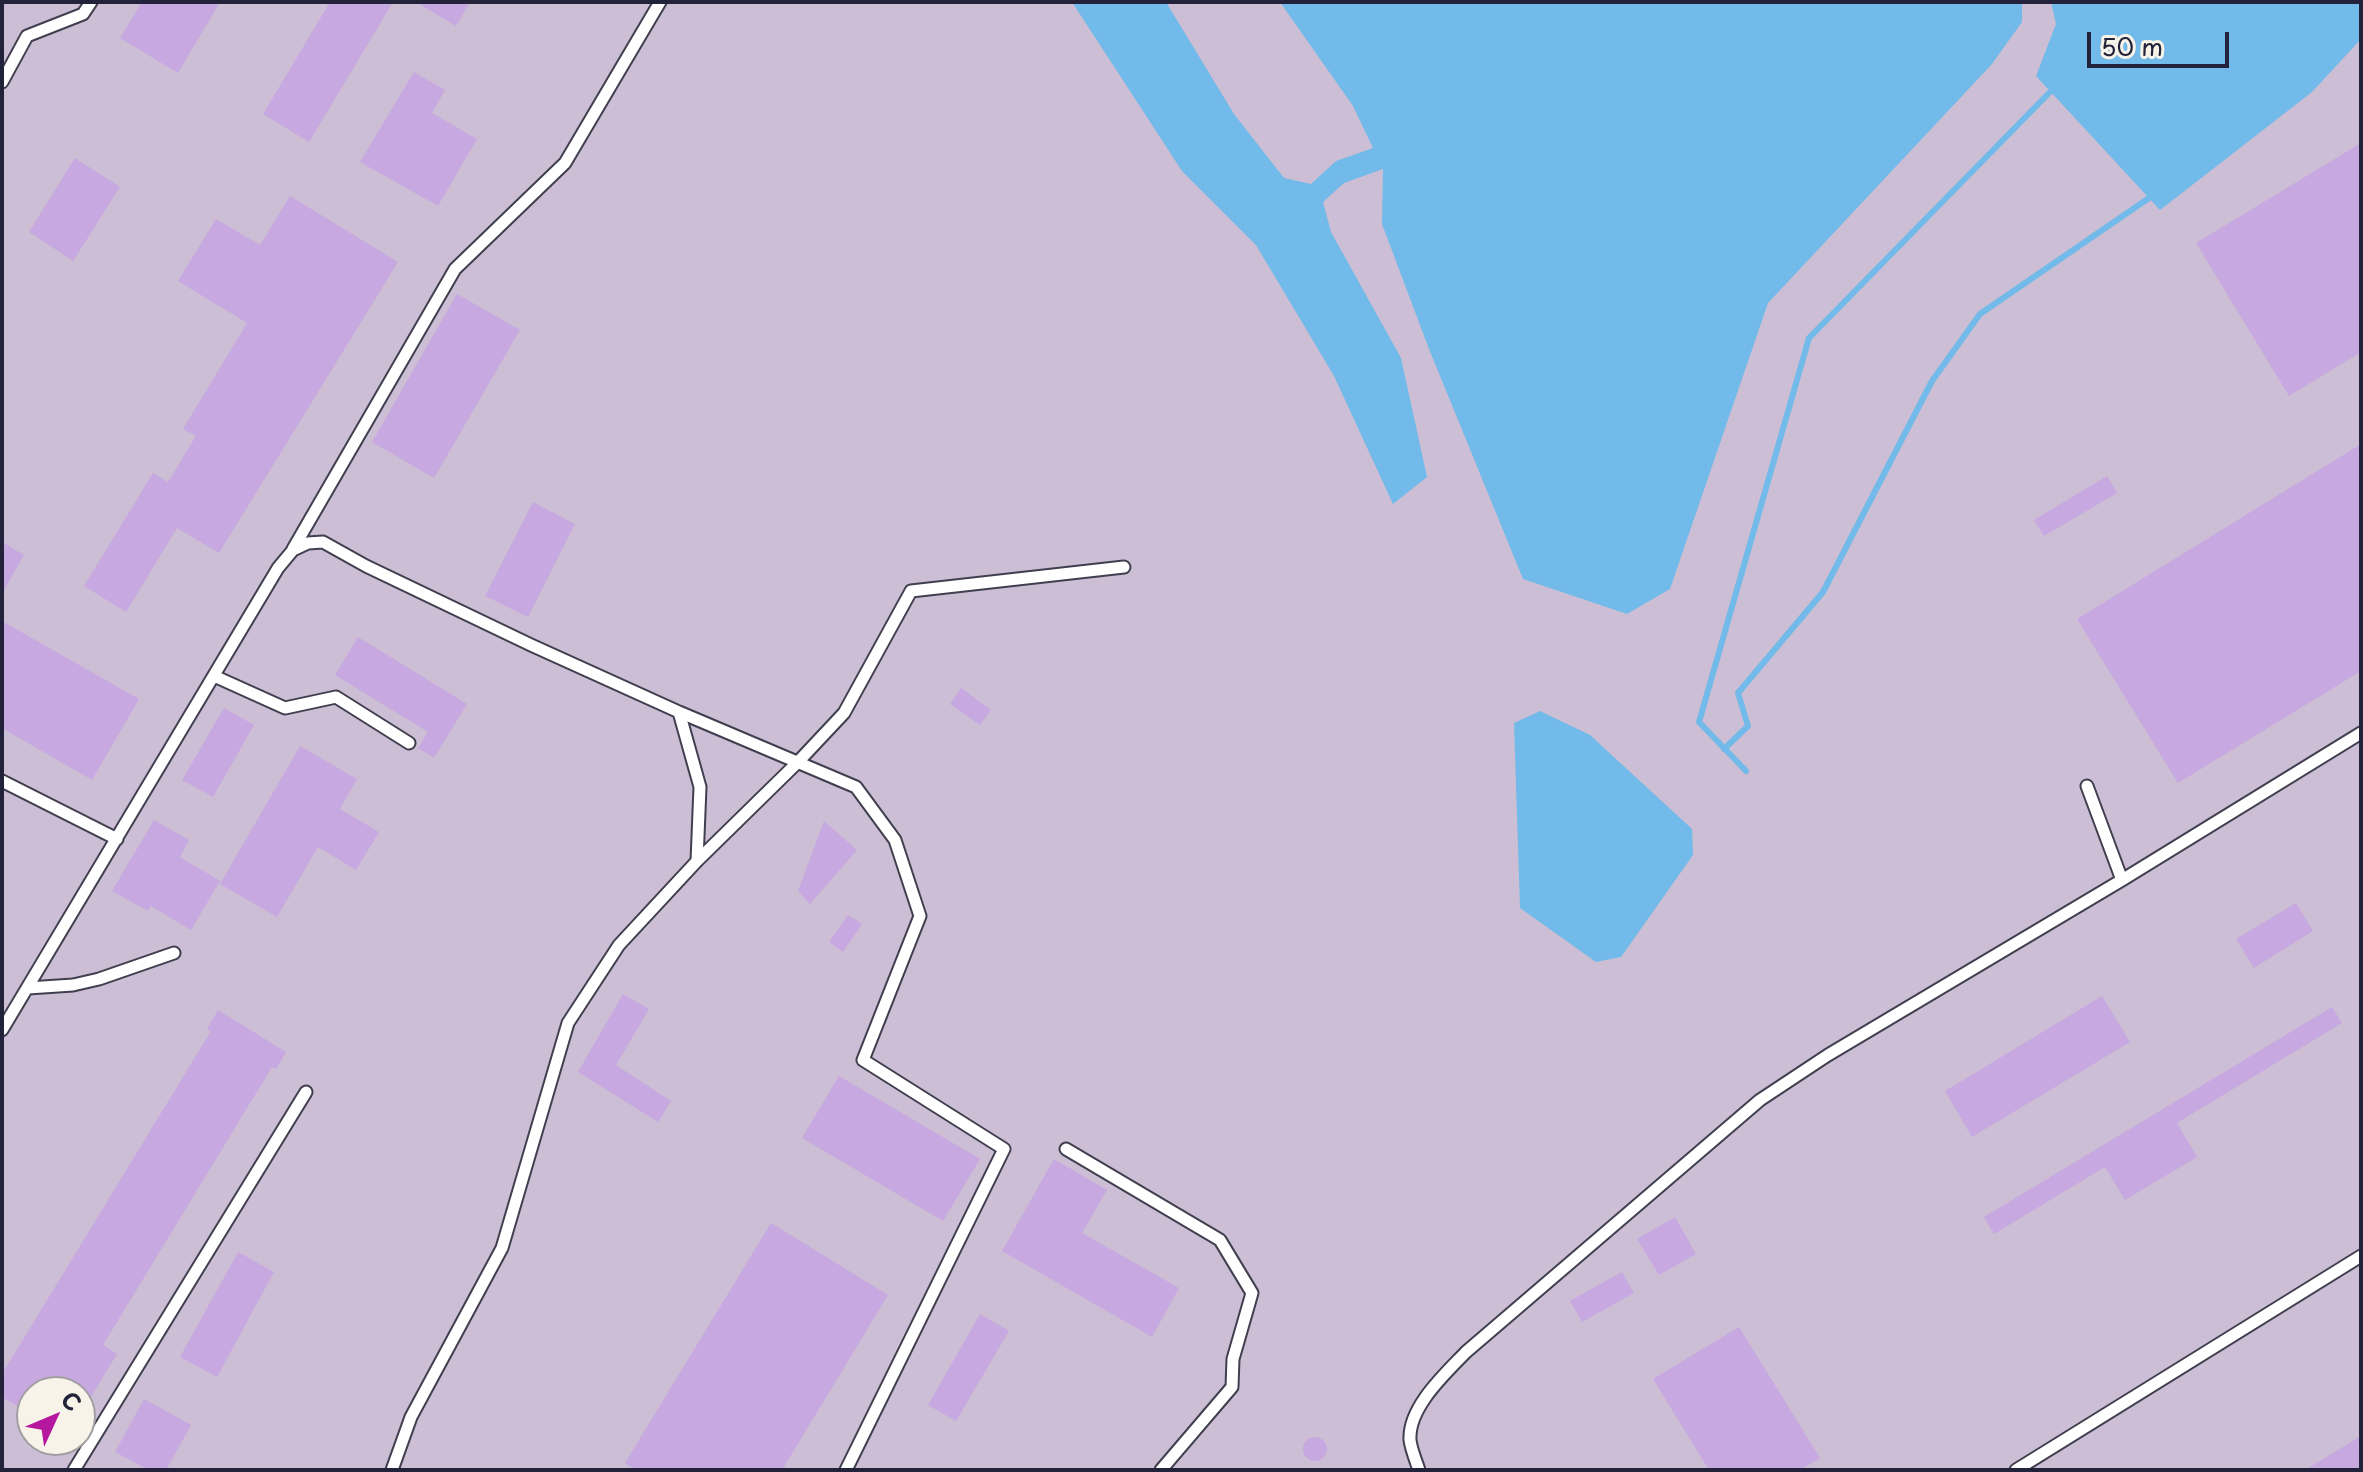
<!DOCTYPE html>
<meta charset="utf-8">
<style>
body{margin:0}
#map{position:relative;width:2363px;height:1472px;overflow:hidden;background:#e9e2c1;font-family:"Playpen Sans",sans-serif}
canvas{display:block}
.frame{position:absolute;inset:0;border:4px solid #22223b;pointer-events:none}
.north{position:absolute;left:16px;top:1376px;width:80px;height:80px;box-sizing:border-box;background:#f7f3e8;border:2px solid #a29fa3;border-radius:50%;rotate:46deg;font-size:22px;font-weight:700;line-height:32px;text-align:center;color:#22223b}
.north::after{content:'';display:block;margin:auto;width:28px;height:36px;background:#b5179e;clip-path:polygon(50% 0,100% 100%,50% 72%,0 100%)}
.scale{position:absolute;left:2087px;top:32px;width:142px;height:36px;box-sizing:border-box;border:4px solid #22223b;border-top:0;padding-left:10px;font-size:24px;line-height:28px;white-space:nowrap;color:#22223b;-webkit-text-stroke:6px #f7f3e8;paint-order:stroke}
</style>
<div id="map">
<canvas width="2363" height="1472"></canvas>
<div class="frame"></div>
<div class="north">С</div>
<div class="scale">50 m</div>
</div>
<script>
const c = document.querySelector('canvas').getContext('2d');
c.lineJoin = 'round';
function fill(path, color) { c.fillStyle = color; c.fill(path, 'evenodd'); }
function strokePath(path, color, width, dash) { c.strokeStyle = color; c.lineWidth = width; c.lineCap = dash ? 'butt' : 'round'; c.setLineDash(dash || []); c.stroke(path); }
fill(new Path2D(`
 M 2,2 L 2361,2 L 2361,1470 L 2,1470 ZM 32,1392 L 80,1392 L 80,1440 L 32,1440 Z`), '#ccbed4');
fill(new Path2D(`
 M 1072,2 L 1166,2 L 1234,114 L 1284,178 L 1311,184 L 1336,161 L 1373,148 L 1353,106 L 1280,2 L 2022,2 L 2022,22 L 1992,64 L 1768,303 L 1670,589 L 1627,614 L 1523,579 L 1429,349 L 1382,224 L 1383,169 L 1344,183 L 1323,202 L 1331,232 L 1401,358 L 1427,477 L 1393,504 L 1334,376 L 1256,245 L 1182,171 Z
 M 2051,2 L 2361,2 L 2361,39 L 2312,92 L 2160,210 L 2036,76 L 2056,24 Z
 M 1540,711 L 1590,735 L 1692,829 L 1693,855 L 1621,957 L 1596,962 L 1520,908 L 1514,723 Z`), '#71bae9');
strokePath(new Path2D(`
 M 1724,749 L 1748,726 L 1738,693 L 1823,592 L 1932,381 L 1980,314 L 2149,198
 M 1746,771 L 1699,722 L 1809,338 L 2050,92`), '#71bae9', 6);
fill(new Path2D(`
 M 142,2 L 220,2 L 178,73 L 120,38 Z
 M 330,2 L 393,2 L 309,142 L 263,114 Z
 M 416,2 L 470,2 L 456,26 Z
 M 414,72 L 445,90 L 432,113 L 477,139 L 438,206 L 360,162 Z
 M 2361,143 L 2361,352 L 2289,396 L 2196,243 Z
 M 75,158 L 120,187 L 73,261 L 29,232 Z
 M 290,196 L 398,262 L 219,553 L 177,528 L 126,612 L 84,586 L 153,473 L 168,482 L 196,436 L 183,429 L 247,323 L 178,281 L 216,219 L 260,245 Z
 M 457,294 L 520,330 L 434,478 L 372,442 Z
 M 2361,444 L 2361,671 L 2178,783 L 2077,619 Z
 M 2107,476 L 2117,493 L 2044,536 L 2034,520 Z
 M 533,502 L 575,524 L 528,617 L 485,596 Z
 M 2,542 L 24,555 L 2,594 Z
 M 2,621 L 139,699 L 92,780 L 2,728 Z
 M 358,637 L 467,704 L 434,758 L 418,748 L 428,732 L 335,675 Z
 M 961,688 L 991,710 L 980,725 L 950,704 Z
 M 224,708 L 254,725 L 213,797 L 182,780 Z
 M 300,746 L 357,779 L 340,809 L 379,832 L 356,870 L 318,847 L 277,917 L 220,884 Z
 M 154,820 L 189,840 L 180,857 L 220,881 L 191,930 L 151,906 L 148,911 L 112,891 Z
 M 824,821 L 857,850 L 810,904 L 798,891 Z
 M 2296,903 L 2313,931 L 2254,968 L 2236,939 Z
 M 848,915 L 862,924 L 843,952 L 829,942 Z
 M 623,994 L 649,1009 L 616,1065 L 671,1101 L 658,1122 L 578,1072 Z
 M 2102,996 L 2130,1042 L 1972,1137 L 1945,1091 Z
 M 2332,1007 L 2342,1023 L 2177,1123 L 2197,1157 L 2125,1200 L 2105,1167 L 1994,1234 L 1984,1217 Z
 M 218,1010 L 286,1052 L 276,1069 L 272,1067 L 103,1345 L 117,1354 L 80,1415 L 80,1392 L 32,1392 L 32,1415 L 2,1397 L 2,1374 L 211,1031 L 207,1029 Z
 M 839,1076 L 980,1159 L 943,1221 L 802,1138 Z
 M 1054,1159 L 1107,1190 L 1082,1233 L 1179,1288 L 1152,1337 L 1002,1251 Z
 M 1675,1217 L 1696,1254 L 1659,1275 L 1637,1239 Z
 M 771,1223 L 888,1295 L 782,1470 L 636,1470 L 625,1463 Z
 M 238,1252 L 274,1272 L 217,1377 L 180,1357 Z
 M 1622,1272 L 1634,1293 L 1582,1322 L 1570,1301 Z
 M 980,1314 L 1009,1331 L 956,1421 L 928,1405 Z
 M 1739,1327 L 1820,1458 L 1800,1470 L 1709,1470 L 1653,1379 Z
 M 144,1399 L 191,1425 L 166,1470 L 149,1470 L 115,1452 Z
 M 2361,1436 L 2361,1470 L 2305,1470 Z
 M1303 1449a12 12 0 1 1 24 0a12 12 0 1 1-24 0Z`), '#c8a8e0');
const lane = new Path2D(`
 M 2,82 L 27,36 L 83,14 L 91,2
 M 293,549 L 455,269 L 565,163 L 660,2
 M 214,676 L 285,708 L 336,697 L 409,743
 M 679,712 L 856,787 L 895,840 L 920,916 L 863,1060 L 1004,1149 L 846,1470
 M 2,781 L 117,839
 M 2087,786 L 2122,880
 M 697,861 L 798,762 L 844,713 L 911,591 L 1124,567
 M 28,988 L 73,985 L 99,979 L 174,953
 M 2,1030 L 278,568 L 293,550 L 308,543 L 323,542 L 366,566 L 531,645 L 679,712 L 700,787 L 697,861 L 619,945 L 568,1023 L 502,1248 L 411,1417 L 392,1470
 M 1066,1149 L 1220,1240 L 1252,1293 L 1233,1359 L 1232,1387 L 1161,1470
 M 74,1470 L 306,1092
 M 1419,1470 C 1416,1461 1411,1449 1410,1440 C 1408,1407 1446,1373 1466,1352 L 1760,1100 L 1828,1055 L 2122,880 L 2361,733
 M 2016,1470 L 2361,1256`);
strokePath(lane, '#403f4f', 15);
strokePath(lane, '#fff', 11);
</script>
